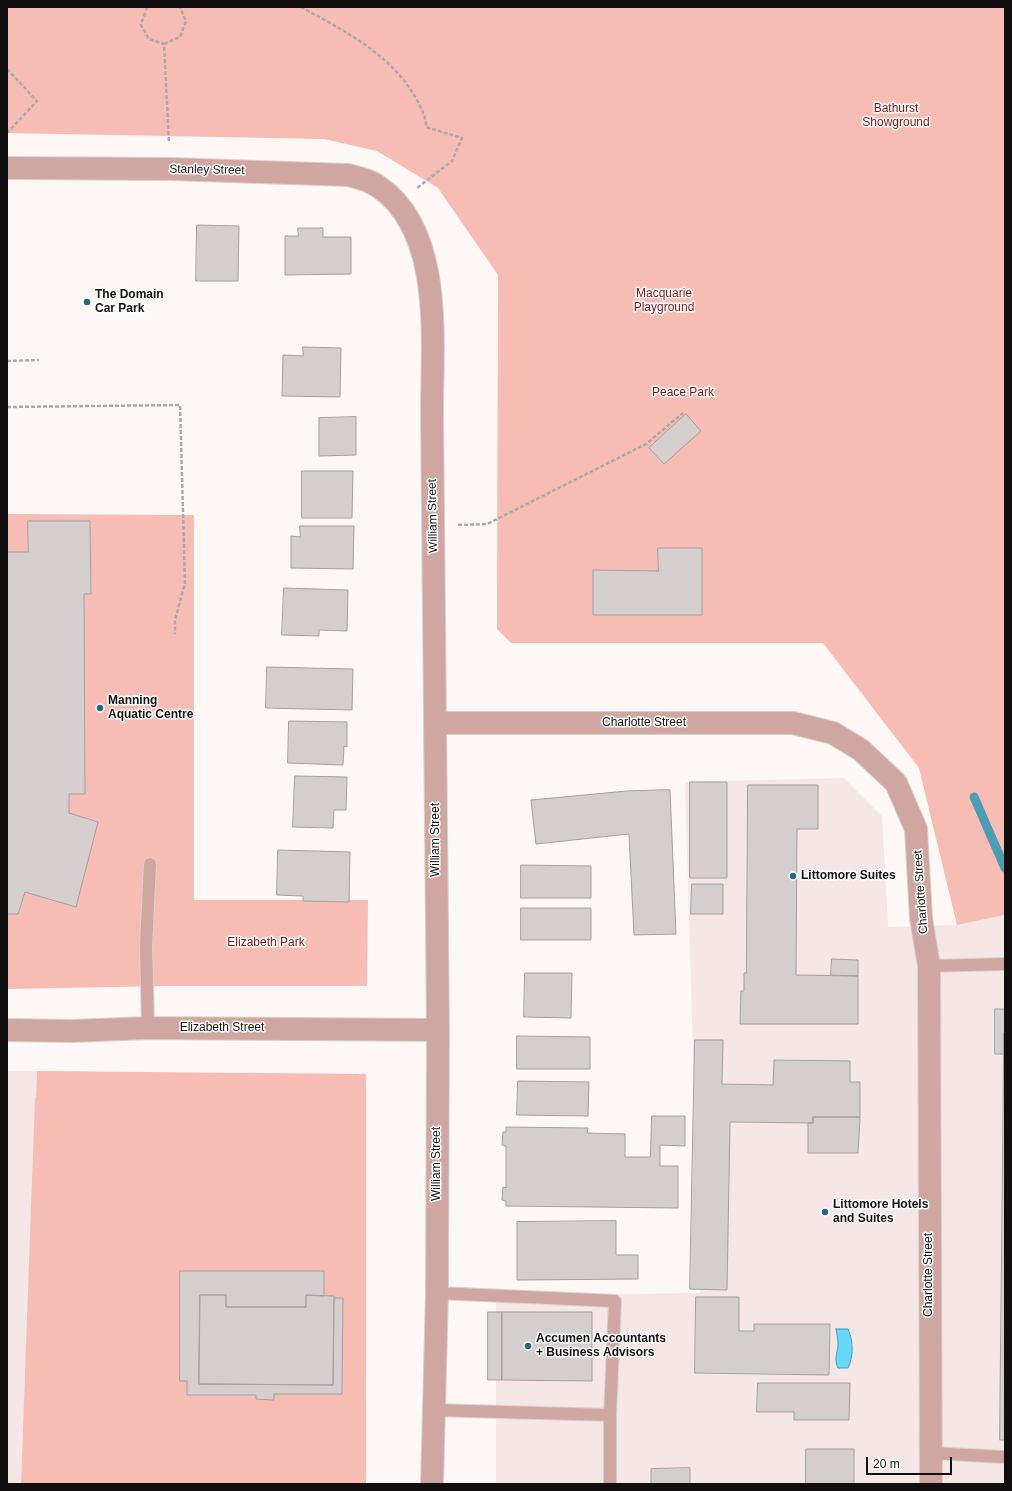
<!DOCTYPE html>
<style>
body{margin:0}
#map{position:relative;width:1012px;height:1491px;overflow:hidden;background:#fdf7f6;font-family:Arial,sans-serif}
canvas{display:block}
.frame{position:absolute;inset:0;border:8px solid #110f0f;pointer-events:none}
.scale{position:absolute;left:866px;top:1457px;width:86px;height:18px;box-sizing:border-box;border:2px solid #110f0f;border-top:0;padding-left:5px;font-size:12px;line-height:14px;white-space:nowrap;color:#110f0f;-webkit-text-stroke:3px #fff;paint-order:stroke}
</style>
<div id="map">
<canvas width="1012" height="1491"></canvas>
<div class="frame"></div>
<div class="scale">20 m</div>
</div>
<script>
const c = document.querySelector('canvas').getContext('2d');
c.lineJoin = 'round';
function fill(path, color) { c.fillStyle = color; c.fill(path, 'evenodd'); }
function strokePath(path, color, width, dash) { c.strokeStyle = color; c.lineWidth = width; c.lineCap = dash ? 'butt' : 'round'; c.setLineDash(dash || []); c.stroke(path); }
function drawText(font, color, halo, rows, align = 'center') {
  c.font = font + ' Arial,sans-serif'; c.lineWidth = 3; c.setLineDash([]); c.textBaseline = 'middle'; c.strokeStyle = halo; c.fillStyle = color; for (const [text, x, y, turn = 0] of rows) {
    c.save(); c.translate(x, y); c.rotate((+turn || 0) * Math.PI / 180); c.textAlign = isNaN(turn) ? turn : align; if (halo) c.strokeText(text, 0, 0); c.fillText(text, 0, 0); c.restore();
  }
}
fill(new Path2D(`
 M 844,778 L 882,816 L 888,927 L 957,925 L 1005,915 L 1005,1484 L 496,1484 L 496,1296 L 700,1293 L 685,782 Z
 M 7,1071 L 37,1071 L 21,1484 L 7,1484 Z`), '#f4e7e5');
fill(new Path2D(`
 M 7,7 L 1005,7 L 1005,915 L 957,925 L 919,768 L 823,643 L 511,643 L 497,629 L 498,275 L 438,188 L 377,151 L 324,139 L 7,133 Z
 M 7,514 L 194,515 L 194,900 L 368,900 L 367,986 L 165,986 L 7,989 Z
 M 37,1071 L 366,1074 L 366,1484 L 21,1484 L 35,1098 L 36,1098 Z`), '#f7bcb4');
const water = new Path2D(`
 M 836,1329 L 848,1329 C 853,1340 854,1356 848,1368 L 838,1368 C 834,1359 837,1354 838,1346 C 838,1340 837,1334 836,1329 Z`);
fill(water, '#66d9f9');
strokePath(water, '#4c9cb3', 1);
strokePath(new Path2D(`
 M 974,797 L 1005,868`), '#4c9cb3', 9);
const building = new Path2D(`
 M 197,225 L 239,226 L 238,281 L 196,281 Z
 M 298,228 L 323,228 L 323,237 L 351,237 L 351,274 L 285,275 L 285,236 L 298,236 Z
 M 303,347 L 341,348 L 340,397 L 282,396 L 283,355 L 303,356 Z
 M 686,414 L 701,431 L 664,464 L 649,448 Z
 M 356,417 L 356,455 L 319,456 L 319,418 Z
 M 302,471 L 353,471 L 352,518 L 302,518 Z
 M 28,521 L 90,521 L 91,594 L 84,594 L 85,794 L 69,794 L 69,813 L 98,822 L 76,907 L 25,892 L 18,914 L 7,914 L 7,552 L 28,552 Z
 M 300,526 L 354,526 L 353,569 L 291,568 L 291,536 L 300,537 Z
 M 658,548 L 702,548 L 702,615 L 593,615 L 593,570 L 658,571 Z
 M 284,588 L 348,590 L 347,631 L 319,630 L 319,636 L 282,635 Z
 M 267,667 L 353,669 L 352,710 L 266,708 Z
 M 289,721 L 347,722 L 347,747 L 344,746 L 343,765 L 288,763 Z
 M 295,776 L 347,777 L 346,810 L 334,810 L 333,828 L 293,827 Z
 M 690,782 L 727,782 L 727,878 L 690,878 Z
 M 748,785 L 818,785 L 818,829 L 797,829 L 796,975 L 858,976 L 858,1024 L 740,1024 L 741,991 L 744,991 L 744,973 L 746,973 Z
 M 670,790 L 676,934 L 634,935 L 629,834 L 536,844 L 531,800 L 627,791 Z
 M 278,850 L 350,852 L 349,902 L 303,901 L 303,896 L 277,895 Z
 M 521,865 L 591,866 L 591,898 L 521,898 Z
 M 692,884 L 723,884 L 723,914 L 691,914 Z
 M 521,908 L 591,908 L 591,940 L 521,940 Z
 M 832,959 L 858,960 L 858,976 L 831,975 Z
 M 525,973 L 572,973 L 571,1018 L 524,1017 Z
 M 995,1009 L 1005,1009 L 1004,1054 L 995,1054 Z
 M 1004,1033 L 1005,1033 L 1005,1054 L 1004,1054 Z
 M 517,1036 L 590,1037 L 590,1069 L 517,1069 Z
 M 695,1040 L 723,1040 L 722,1084 L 773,1085 L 774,1060 L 850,1061 L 850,1082 L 860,1082 L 860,1117 L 813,1117 L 813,1123 L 730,1122 L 727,1290 L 690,1289 Z
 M 1004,1054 L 1005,1054 L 1005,1440 L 1000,1440 Z
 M 518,1081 L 589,1082 L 588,1116 L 517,1115 Z
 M 652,1116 L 685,1116 L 685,1146 L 660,1145 L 660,1166 L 678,1166 L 678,1208 L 506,1206 L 506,1201 L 502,1200 L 503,1187 L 506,1188 L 506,1146 L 502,1145 L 503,1132 L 506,1132 L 506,1127 L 588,1128 L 587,1133 L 625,1134 L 625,1157 L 650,1157 Z
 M 813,1117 L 860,1117 L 858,1153 L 808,1153 L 808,1123 L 813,1123 Z
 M 616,1221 L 616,1255 L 638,1255 L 638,1279 L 517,1280 L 517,1222 Z
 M 180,1271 L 324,1271 L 324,1296 L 306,1295 L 306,1307 L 226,1307 L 226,1295 L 200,1295 L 199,1384 L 333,1385 L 334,1298 L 343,1298 L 342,1394 L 274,1394 L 274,1400 L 256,1399 L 256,1395 L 187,1395 L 187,1381 L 180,1381 Z
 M 200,1295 L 226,1295 L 226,1307 L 306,1307 L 306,1295 L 334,1296 L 333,1385 L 199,1384 Z
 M 696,1297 L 739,1297 L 739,1331 L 754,1331 L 754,1324 L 830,1324 L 829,1375 L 695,1373 Z
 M 488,1312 L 502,1312 L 502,1380 L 488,1380 Z
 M 502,1312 L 592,1312 L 592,1381 L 502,1380 Z
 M 758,1383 L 850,1383 L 849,1420 L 794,1420 L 794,1412 L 757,1412 Z
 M 806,1449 L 854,1449 L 854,1484 L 806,1484 Z
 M 690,1468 L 690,1484 L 651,1484 L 651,1469 Z`);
fill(building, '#d4cfce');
strokePath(building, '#a5a09f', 1);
const lane = new Path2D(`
 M 929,966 L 1005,964
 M 148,1028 L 146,946 L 150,864
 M 437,1293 L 615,1301 L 610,1415 L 610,1484
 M 433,1410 L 610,1415
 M 930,1453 L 1005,1457`);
const street = new Path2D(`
 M 7,168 L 171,169 L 348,175 C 359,178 370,180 379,187 C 444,231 432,343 432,411 L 438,1030 L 437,1293 L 432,1484
 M 436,723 L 793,723 L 833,733 L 861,750 L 896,783 L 916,829 L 921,918 L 929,966 L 931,1484
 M 7,1030 L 72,1031 L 148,1028 L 438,1030`);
strokePath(lane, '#d7d2d1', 14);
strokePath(street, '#d7d2d1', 24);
strokePath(new Path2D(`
 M 147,7 L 141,25 L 149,39 L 164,44 L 169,143
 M 301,7 C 345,31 396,57 419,104 C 423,112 426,118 426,127 L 462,138 L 452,161 L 417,188
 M 164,44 L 180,37 L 186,21 L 180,7
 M 7,69 L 37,101 L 7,133
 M 7,361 L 39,360
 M 7,407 L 180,405 L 185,583 L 175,620 L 175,634
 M 458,525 L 487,524 L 646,444 L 683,413`), '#aeaaa9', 2.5, [4, 2]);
strokePath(lane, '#d0a6a0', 12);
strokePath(street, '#d0a6a0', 22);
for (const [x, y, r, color] of [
 [87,302,4,"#26687b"],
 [100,708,4,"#26687b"],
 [793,876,4,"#26687b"],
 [825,1212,4,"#26687b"],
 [528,1346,4,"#26687b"]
]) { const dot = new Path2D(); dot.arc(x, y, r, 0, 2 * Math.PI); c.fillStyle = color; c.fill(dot); strokePath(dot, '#fff', 1.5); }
drawText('12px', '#801411', '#fff', [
 ["Bathurst",896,109],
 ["Showground",896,123],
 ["Macquarie",664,294],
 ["Playground",664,308],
 ["Peace Park",683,393],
 ["Elizabeth Park",266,943]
]);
drawText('12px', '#110f0f', '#fff', [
 ["Stanley Street",207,170,1],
 ["William Street",433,516,-91],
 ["Charlotte Street",644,723],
 ["William Street",436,840,-90],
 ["Charlotte Street",921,892,-94],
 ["Elizabeth Street",222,1028],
 ["William Street",437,1164,-90],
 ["Charlotte Street",929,1275,-90]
]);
drawText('bold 12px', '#110f0f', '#fff', [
 ["The Domain",95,295],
 ["Car Park",95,309],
 ["Manning",108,701],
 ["Aquatic Centre",108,715],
 ["Littomore Suites",801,876],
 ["Littomore Hotels",833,1205],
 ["and Suites",833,1219],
 ["Accumen Accountants",536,1339],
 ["+ Business Advisors",536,1353]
], 'left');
</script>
